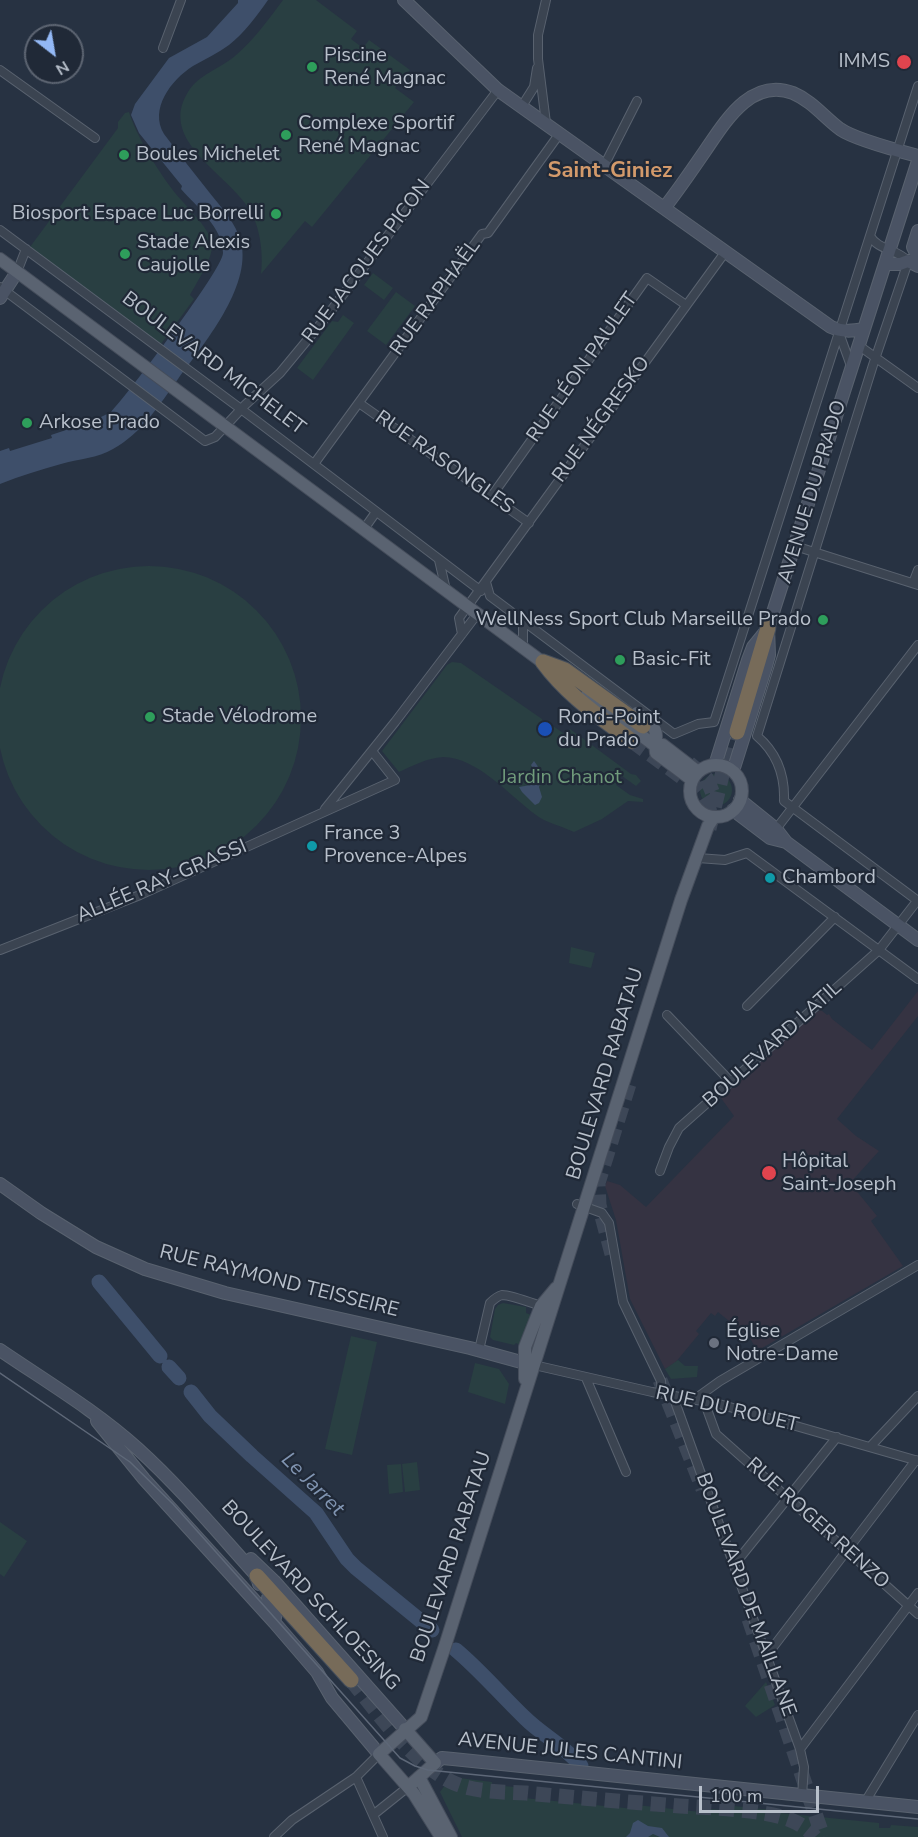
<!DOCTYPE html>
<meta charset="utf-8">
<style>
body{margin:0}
#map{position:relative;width:918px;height:1837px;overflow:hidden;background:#273242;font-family:"Nunito Sans",sans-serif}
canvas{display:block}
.north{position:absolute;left:24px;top:24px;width:60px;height:60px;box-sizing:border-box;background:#202937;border:2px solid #5d6572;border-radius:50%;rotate:149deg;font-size:16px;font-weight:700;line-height:24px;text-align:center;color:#b8c0cb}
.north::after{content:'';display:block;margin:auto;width:21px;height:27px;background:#93b8f5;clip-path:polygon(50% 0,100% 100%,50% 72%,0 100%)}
.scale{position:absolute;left:699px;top:1786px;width:120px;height:27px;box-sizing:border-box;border:3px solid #b8c0cb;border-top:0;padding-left:8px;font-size:18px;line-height:21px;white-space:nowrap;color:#b8c0cb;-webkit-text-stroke:4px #202937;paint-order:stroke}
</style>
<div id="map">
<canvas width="918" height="1837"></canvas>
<div class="north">N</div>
<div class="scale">100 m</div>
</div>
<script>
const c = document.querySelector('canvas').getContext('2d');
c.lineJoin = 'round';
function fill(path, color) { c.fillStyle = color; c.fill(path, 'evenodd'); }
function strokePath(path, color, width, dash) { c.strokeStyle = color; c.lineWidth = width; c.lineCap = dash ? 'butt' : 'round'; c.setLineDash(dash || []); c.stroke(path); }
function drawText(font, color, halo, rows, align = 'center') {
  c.font = font + ' "Nunito Sans",sans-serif'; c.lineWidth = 4.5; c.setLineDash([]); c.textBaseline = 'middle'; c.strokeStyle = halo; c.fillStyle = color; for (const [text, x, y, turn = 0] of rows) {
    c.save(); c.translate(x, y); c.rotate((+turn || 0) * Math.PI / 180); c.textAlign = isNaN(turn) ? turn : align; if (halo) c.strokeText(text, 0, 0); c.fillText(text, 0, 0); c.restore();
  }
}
fill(new Path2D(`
 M 918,991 L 918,1016 L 837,1119 L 856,1136 L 879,1151 L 850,1183 L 877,1216 L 871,1221 L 903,1266 L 757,1351 L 750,1338 L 718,1312 L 715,1316 L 711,1313 L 696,1331 L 699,1334 L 675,1363 L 665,1369 L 630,1299 L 616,1220 L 605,1186 L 607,1181 L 620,1185 L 646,1207 L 734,1116 L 721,1098 L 815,1013 L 821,1010 L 827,1015 L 829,1014 L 832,1019 L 872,1050 Z`), '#353342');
fill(new Path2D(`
 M 283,0 L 316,0 L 357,31 L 351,39 L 363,48 L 369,40 L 410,70 L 395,88 L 414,102 L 312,227 L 305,221 L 261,274 C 263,255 261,234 253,216 C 234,175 156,144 188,92 C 199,74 220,69 235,56 C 254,40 268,20 283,0 Z
 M 129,112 C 136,135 157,169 172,189 C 182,203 210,227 212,244 C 214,256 196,284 190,295 L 194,299 L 161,344 L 30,247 L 118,128 L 118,122 L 125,113 Z
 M 373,273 L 393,288 L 384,300 L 364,285 Z
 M 396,292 L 415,306 L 386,345 L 367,331 Z
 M 343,315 L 354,323 L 313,380 L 297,368 L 332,321 L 338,322 Z
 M-3 718a152 152 0 1 1 304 0a152 152 0 1 1-304 0Z
 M 452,662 L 461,663 L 542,719 L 544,726 L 550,724 L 566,735 L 570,729 L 631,774 L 636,775 L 641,781 L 636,786 L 622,776 L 616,785 L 630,795 L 643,799 L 643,802 L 628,801 L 602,819 L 574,832 C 562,826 546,823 536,815 C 510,796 477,757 443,757 C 427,758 412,766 399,772 L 382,751 L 447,665 Z
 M700 790a16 16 0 1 1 32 0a16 16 0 1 1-32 0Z
 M 571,947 L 595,953 L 591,968 L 569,963 Z
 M 503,1303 L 526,1307 L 526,1313 L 531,1315 L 520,1345 L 516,1343 L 514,1345 L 493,1340 L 490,1337 L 495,1309 L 498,1305 Z
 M 351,1336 L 377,1342 L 352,1455 L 325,1449 Z
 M 678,1360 L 685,1366 L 698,1366 L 697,1377 L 671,1379 L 665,1369 Z
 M 475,1363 L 499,1369 L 509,1384 L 505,1404 L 468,1392 Z
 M 417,1462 L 420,1490 L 405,1492 L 402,1464 Z
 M 401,1464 L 403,1492 L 389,1494 L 387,1465 Z
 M 0,1522 L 27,1541 L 4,1577 L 0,1574 Z
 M 766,1682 L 775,1705 L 756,1717 L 745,1706 Z
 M 451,1777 L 492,1782 L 492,1785 L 515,1787 L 514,1797 L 635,1809 L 636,1805 L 710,1813 L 711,1809 L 733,1811 L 734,1806 L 772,1810 L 781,1813 L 879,1823 L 879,1828 L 890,1828 L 891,1825 L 918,1827 L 918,1837 L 462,1837 L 440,1792 Z`), '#293f42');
fill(new Path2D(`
 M 238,0 L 268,0 C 257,16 244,33 229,45 C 218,53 205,59 193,66 C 171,80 149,109 164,134 C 179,154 194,173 209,192 C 221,207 236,223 241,242 C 252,287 203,345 178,379 C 160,404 141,434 113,449 C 98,458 78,459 61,464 C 40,470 20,476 0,484 L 0,451 L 9,448 L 10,451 L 52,438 L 51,435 L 93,421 L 111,412 C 127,395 223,269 223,253 C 223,228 197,207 181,189 L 182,186 L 139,133 L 131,115 L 135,104 L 169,58 L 207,37 L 238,3 Z
 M 534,761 L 544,775 L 539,787 L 542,797 L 539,803 L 535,805 L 522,792 L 519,787 L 536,784 L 538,777 L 531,765 Z
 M 638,1820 L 648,1826 L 662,1828 L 669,1837 L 660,1837 L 653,1834 L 648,1837 L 626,1837 L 630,1833 L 633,1823 Z`), '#3e4f6a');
strokePath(new Path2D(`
 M 99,1282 L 160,1356
 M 169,1367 L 179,1378
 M 191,1392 L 210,1416 L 252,1456 L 316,1513 L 347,1559 L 356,1568 L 432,1630
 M 456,1650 C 481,1671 501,1695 525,1718 C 542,1735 565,1746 581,1766`), '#3e4f6a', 15);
strokePath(new Path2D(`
 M 632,741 L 694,786 C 703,795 710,805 711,819
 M 689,763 L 707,779 L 716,801
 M 709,829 L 733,730
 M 612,1254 L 599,1205 L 598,1183 L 629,1084
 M 660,1380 L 703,1489
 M 749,1619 L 823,1837
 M 351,1680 C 380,1715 412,1763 454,1783 C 474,1792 503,1792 526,1793 C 577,1798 629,1802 680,1806 C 712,1808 765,1809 793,1821 C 802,1825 809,1830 815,1837`), '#3d4757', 15, [15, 8]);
const street = new Path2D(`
 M 163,48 L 181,0
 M 0,70 L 95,138
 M 522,106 L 534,87 L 537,68
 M 546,123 L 538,59 L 538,35 L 546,0
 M 605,164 L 637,101
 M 0,230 L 249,415 L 481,591
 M 870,236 C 878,250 897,249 908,261
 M 909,259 L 873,365 L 757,736 C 777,753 785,775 784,801 L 918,901
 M 17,272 L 26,249
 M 0,287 L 205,441 L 215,437 L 245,405 L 280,373 L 323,321 L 498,90
 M 838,330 L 851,366
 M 858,345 L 918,388
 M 359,403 L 529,523
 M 314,464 L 482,234 L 488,233 L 560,133
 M 491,497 L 647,278 L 686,305
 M 364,529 L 376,512
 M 795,546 L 918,585
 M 439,560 L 446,590
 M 486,582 L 490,596 L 674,734 L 698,724 L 714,722 L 918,86
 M 913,583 L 918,570
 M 462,634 L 459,618 L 726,251
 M 523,647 L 523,621
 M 325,809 L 395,722 L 478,613
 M 776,829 L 918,645
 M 698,858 L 725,860 L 747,853 L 918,979
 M 0,950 L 140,895 L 395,780 L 372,751
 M 747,1006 L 835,917
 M 667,1015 L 731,1082
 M 660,1171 L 669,1147 L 679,1128 L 879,950 L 917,901
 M 577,1204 L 602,1213 L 609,1223 L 623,1302 L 661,1381 L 662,1394
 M 479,1350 L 490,1303 C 493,1300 498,1296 502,1295 C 511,1295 532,1303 541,1306 L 542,1310
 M 534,1365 L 652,1392 L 719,1404 L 918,1461
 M 586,1378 L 626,1472
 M 673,1396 L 800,1749 L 804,1767 L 802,1796
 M 695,1399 L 720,1381 L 918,1265
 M 704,1401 L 716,1434 L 918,1614
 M 870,1447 L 918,1396
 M 734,1565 L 837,1437
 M 767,1655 L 916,1460
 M 800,1749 L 918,1593
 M 356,1777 L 383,1837
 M 865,1802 L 918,1715
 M 373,1815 L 408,1787
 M 274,1837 L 292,1820 L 356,1777 L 379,1754`);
const secondary = new Path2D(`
 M 404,0 L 498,90 L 831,327 C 842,332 852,331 864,329
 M 665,207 C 679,189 692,170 705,151 C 725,122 751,77 793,93 C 812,101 824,117 840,129 C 854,139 899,151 918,156
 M 918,231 L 913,247 L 918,257
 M 885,264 L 900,264 L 908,261 L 918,266
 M 0,298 L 17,272
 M 715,765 L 748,660 L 753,647 L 766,631
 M 733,771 L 766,666 L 769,655 L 768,628 L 918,161
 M 740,800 L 776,829 L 786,842 L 918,940
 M 733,810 L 770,838 L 786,842
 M 0,1184 L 41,1213 L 96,1247 L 145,1269 L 225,1293 L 470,1348 L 532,1365
 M 0,1350 C 47,1382 96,1411 138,1449 C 181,1488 218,1533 257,1576 L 259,1584
 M 97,1421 L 144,1479 L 274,1622
 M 251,1559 L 274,1581 L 405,1729
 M 268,1598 L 277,1608 L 274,1622 L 317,1672 L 332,1698 L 379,1754
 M 435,1763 L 442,1758 L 453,1759 L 918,1807`);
const primary = new Path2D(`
 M 0,259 L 549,667
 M 587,695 L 654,745 L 663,745 L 698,772
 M 637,713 C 645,719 657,725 656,737 C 656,744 655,746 656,753 L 692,780
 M690 791a26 26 0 1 1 52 0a26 26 0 1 1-52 0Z
 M 525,1379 L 525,1347 L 541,1306 L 556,1288
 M 405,1729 L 435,1763 L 408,1787
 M 419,1777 L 451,1837
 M 441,1837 L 414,1794 L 379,1754 L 421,1717 L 445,1646 L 681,900 L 708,826 L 714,817`);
const highway = new Path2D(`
 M 543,662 C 568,696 599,716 632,741
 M 543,662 L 565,670 L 643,726
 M 737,732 L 768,628
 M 257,1576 L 351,1680`);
strokePath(street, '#59626f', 10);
strokePath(secondary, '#59626f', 14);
strokePath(primary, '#454d5b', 14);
strokePath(highway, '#464f5c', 17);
strokePath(street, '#3b4451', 8);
strokePath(secondary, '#4a5364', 12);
strokePath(primary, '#5a6371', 12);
strokePath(highway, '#776b59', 15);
strokePath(new Path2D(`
 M 0,1373 L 130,1462 L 173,1504 L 400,1758 L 415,1766 L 428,1770 L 918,1819`), '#5e6878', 1.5);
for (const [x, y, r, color] of [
 [904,62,8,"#e0444e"],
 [312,67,6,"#2e9e5b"],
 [286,135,6,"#2e9e5b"],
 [124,155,6,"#2e9e5b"],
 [276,214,6,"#2e9e5b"],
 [125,254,6,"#2e9e5b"],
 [27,423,6,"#2e9e5b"],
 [823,620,6,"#2e9e5b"],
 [620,660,6,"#2e9e5b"],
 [150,717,6,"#2e9e5b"],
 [545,729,8,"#1a4fb4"],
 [312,846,6,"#0f9aa8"],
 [770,878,6,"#0f9aa8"],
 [769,1173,8,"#e0444e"],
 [714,1343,6,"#6b7280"]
]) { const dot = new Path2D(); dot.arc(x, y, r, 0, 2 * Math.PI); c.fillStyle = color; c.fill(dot); strokePath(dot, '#202937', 2); }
drawText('20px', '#b8c0cb', '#202937', [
 ["Piscine",324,56],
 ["René Magnac",324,79],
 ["IMMS",890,62,"right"],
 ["Complexe Sportif",298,124],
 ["René Magnac",298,147],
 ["Boules Michelet",136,155],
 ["Biosport Espace Luc Borrelli",264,214,"right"],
 ["Stade Alexis",137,243],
 ["Caujolle",137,266],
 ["Arkose Prado",39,423],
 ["WellNess Sport Club Marseille Prado",811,620,"right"],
 ["Basic-Fit",632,660],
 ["Stade Vélodrome",162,717],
 ["Rond-Point",558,718],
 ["du Prado",558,741],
 ["France 3",324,834],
 ["Provence-Alpes",324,857],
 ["Chambord",782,878],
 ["Hôpital",782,1162],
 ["Saint-Joseph",782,1185],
 ["Église",726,1332],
 ["Notre-Dame",726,1355]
], 'left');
drawText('20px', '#b8c0cb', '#202937', [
 ["RUE JACQUES PICON",367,262,-53],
 ["RUE RAPHAËL",436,298,-54],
 ["BOULEVARD MICHELET",213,364,37],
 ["RUE LÉON PAULET",583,368,-55],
 ["RUE NÉGRESKO",602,420,-54],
 ["RUE RASONGLES",444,463,35],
 ["AVENUE DU PRADO",813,492,-73],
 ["ALLÉE RAY-GRASSI",162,882,-23],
 ["BOULEVARD LATIL",773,1045,-42],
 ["BOULEVARD RABATAU",606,1074,-73],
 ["RUE RAYMOND TEISSEIRE",279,1282,14],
 ["RUE DU ROUET",727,1410,13],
 ["RUE ROGER RENZO",817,1524,42],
 ["BOULEVARD RABATAU",452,1557,-72],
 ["BOULEVARD DE MAILLANE",745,1595,70],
 ["BOULEVARD SCHLOESING",310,1596,47],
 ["AVENUE JULES CANTINI",570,1752,6]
]);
drawText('20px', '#709b7b', '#202937', [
 ["Jardin Chanot",561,778]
]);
drawText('italic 21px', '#8195b2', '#202937', [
 ["Le Jarret",312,1485,45]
]);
drawText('bold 22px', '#d39a6b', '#202937', [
 ["Saint-Giniez",610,172]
]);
</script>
